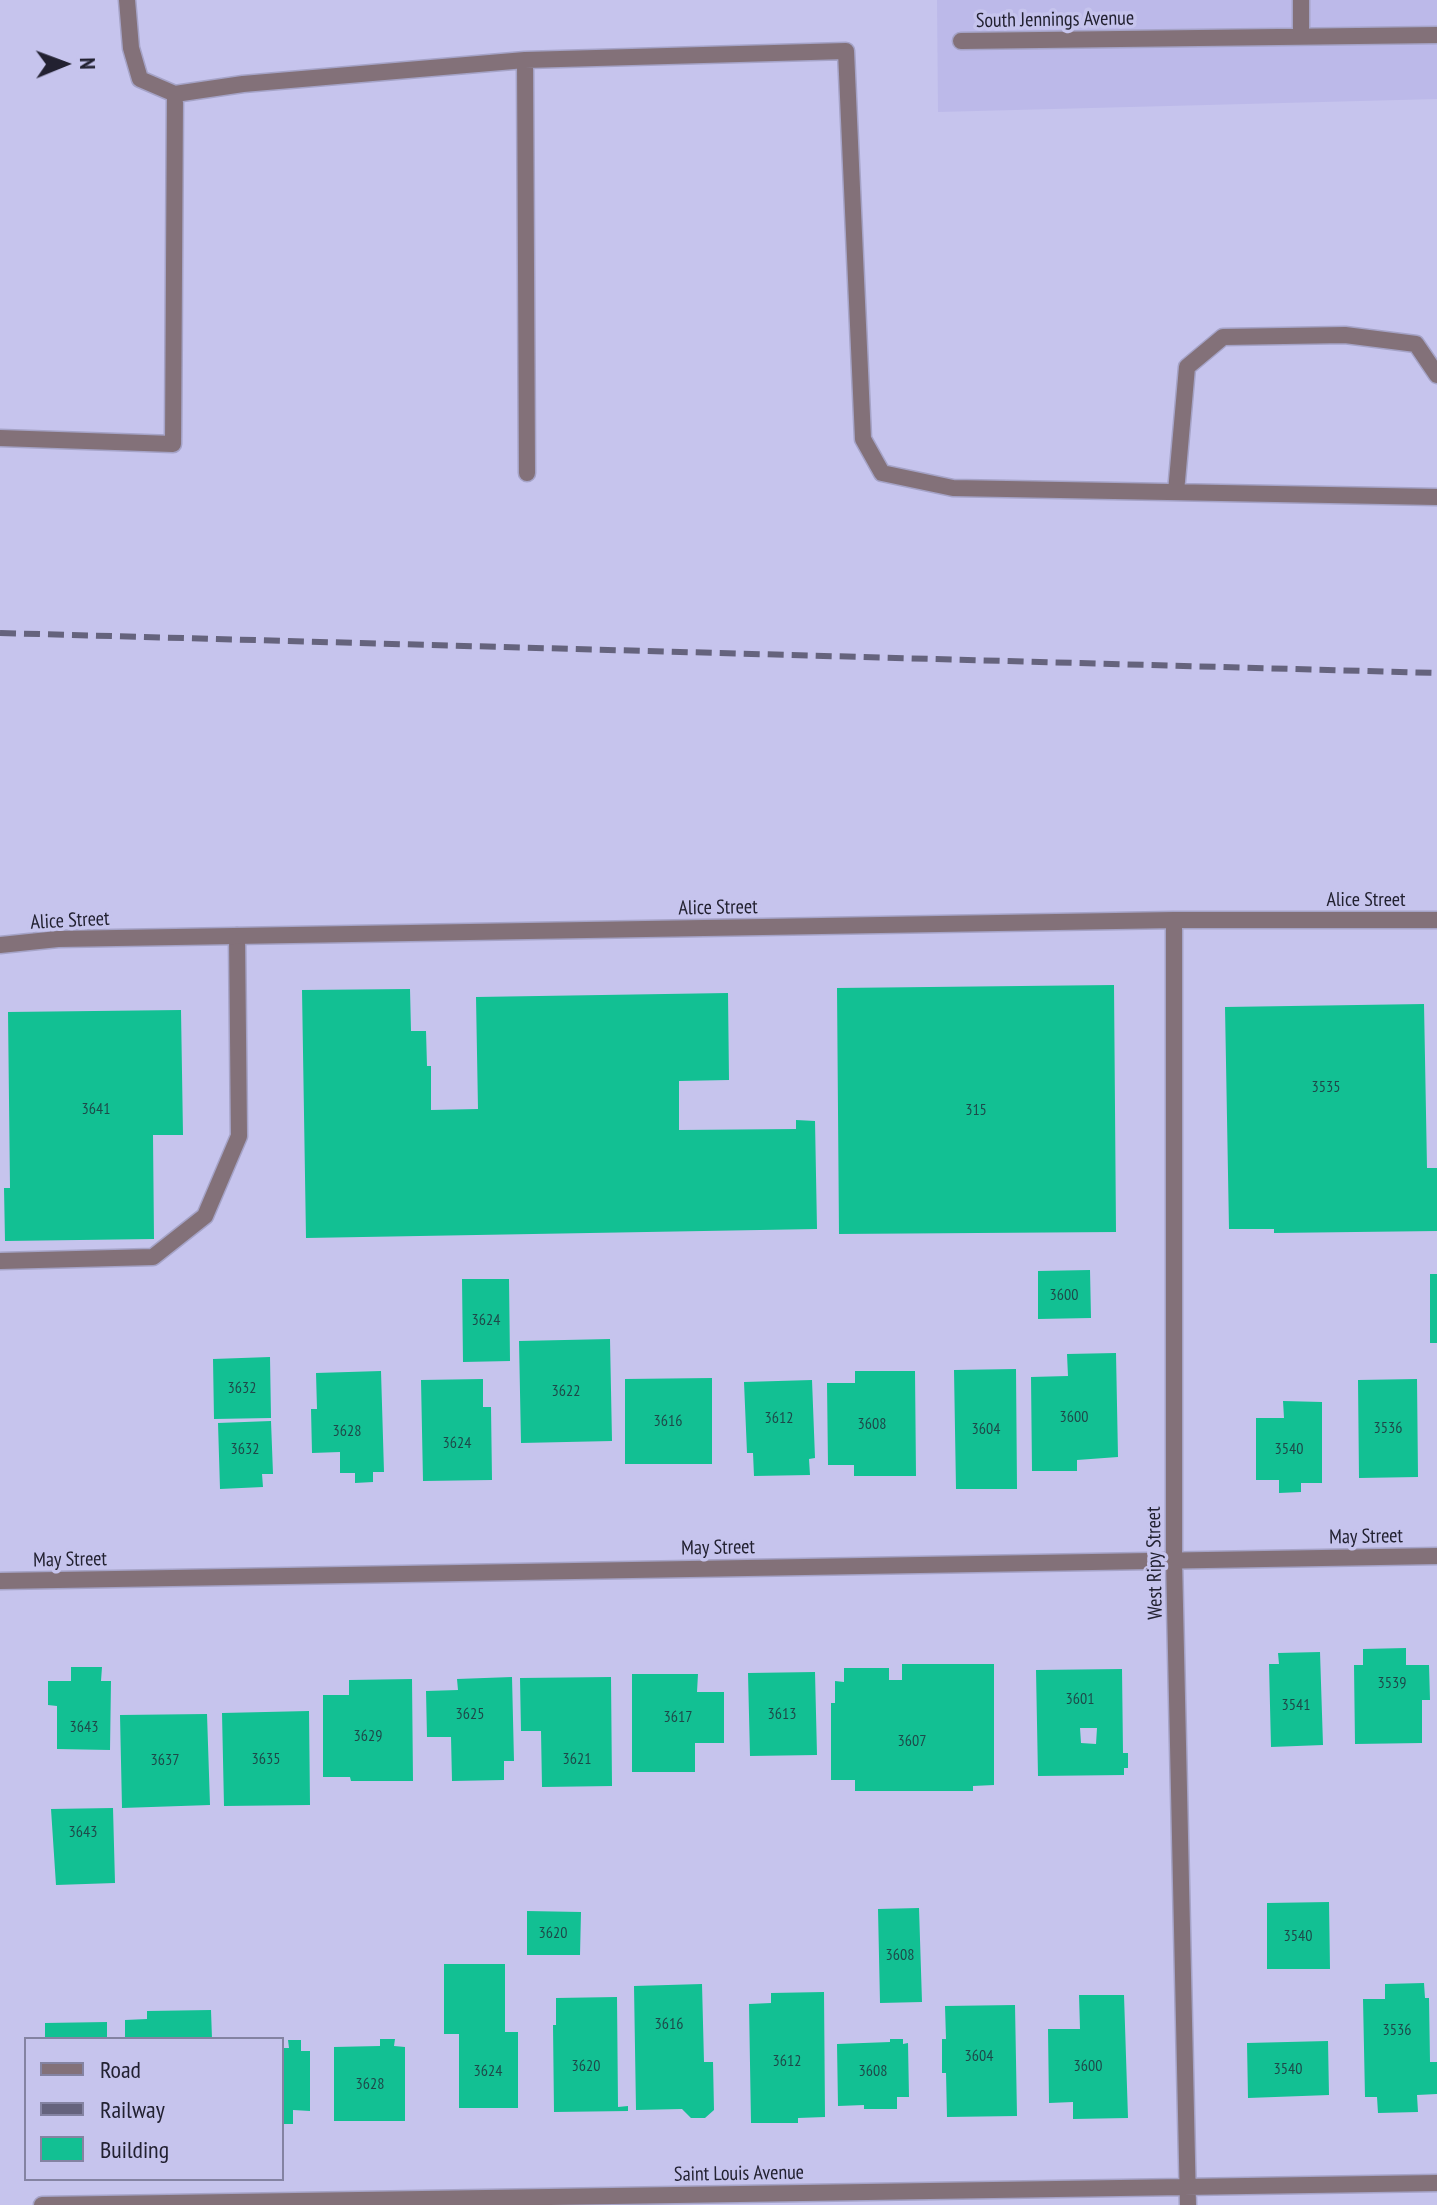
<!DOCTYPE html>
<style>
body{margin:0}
#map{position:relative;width:1437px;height:2205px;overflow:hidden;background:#c6c4ed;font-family:"PT Sans Narrow",sans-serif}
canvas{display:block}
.legend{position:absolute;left:24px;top:2037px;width:260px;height:144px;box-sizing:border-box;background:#c6c4ed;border:2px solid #8483a2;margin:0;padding:10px 14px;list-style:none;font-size:24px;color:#222131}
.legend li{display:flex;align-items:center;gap:16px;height:40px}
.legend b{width:40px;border:2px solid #8483a2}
.north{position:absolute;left:24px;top:24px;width:80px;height:80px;-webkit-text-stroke:6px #c6c4ed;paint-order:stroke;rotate:89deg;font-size:22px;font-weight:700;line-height:32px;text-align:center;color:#222131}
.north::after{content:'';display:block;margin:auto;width:28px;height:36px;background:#222131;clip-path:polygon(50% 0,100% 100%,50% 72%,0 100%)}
</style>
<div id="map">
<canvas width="1437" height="2205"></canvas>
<ul class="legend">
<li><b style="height:10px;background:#837179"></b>Road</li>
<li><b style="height:10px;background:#65637d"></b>Railway</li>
<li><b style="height:22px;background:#12c093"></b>Building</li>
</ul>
<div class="north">N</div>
</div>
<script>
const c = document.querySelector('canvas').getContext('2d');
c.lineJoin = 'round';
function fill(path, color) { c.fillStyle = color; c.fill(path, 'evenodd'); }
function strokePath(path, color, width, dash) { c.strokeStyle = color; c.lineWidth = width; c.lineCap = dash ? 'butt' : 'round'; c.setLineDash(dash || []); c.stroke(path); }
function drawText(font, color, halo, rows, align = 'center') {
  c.font = font + ' "PT Sans Narrow",sans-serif'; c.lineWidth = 7; c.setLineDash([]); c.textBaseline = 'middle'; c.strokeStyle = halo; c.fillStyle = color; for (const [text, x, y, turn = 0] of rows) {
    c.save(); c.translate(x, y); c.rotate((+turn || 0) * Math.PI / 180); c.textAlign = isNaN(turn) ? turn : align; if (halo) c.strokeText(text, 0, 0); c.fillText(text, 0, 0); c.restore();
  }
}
fill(new Path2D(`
 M 937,0 L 1437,0 L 1437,99 L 938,112 Z`), '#bcb9e9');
fill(new Path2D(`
 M 1114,985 L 1116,1232 L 839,1234 L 837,988 Z
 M 410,989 L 411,1031 L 426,1031 L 427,1066 L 431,1066 L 431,1110 L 478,1109 L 476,997 L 728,993 L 729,1080 L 679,1081 L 679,1130 L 796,1129 L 796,1120 L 815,1121 L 817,1229 L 306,1238 L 302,990 Z
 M 1424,1004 L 1427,1168 L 1437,1168 L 1437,1231 L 1274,1233 L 1274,1229 L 1229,1229 L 1225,1007 Z
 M 181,1010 L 183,1135 L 153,1135 L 154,1239 L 5,1241 L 4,1188 L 10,1188 L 8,1012 Z
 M 1090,1270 L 1091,1318 L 1038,1319 L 1038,1271 Z
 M 1430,1274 L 1437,1274 L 1437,1343 L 1430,1343 Z
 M 462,1279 L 509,1279 L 510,1361 L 463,1362 Z
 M 610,1339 L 612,1441 L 521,1443 L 519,1341 Z
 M 1116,1353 L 1118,1457 L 1077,1460 L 1077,1471 L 1032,1471 L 1031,1377 L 1068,1376 L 1067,1354 Z
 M 270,1357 L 271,1418 L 214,1419 L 213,1359 Z
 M 1016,1369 L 1017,1489 L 956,1489 L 954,1370 Z
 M 381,1371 L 384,1472 L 373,1472 L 373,1482 L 355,1483 L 355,1473 L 340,1473 L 340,1452 L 312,1453 L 311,1409 L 317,1409 L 316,1373 Z
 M 855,1371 L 915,1371 L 916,1476 L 854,1476 L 854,1465 L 828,1465 L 827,1383 L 855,1383 Z
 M 712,1378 L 712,1464 L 625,1464 L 625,1379 Z
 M 483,1379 L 483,1407 L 491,1407 L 492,1480 L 423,1481 L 421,1380 Z
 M 1417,1379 L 1418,1477 L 1359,1478 L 1358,1380 Z
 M 812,1380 L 815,1458 L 809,1459 L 810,1475 L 754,1476 L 753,1453 L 747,1453 L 744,1382 Z
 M 1283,1401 L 1322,1402 L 1322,1483 L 1301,1483 L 1301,1492 L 1279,1493 L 1279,1480 L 1256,1480 L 1256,1418 L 1284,1418 Z
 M 271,1421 L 273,1474 L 262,1474 L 263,1487 L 220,1489 L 218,1423 Z
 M 1406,1648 L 1406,1665 L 1429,1665 L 1430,1700 L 1422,1700 L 1422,1743 L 1355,1744 L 1354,1665 L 1363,1665 L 1363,1649 Z
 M 1320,1652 L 1323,1745 L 1271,1747 L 1269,1664 L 1279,1664 L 1278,1653 Z
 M 902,1664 L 994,1664 L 994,1785 L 973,1786 L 973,1791 L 855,1791 L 855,1780 L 831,1780 L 831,1703 L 835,1703 L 835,1681 L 844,1682 L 844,1668 L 889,1668 L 889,1680 L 902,1680 Z
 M 71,1667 L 102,1667 L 101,1681 L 111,1681 L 110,1750 L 57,1749 L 57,1706 L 48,1705 L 48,1681 L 71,1681 Z
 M 1122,1669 L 1123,1753 L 1128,1753 L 1128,1768 L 1124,1768 L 1124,1775 L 1038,1776 L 1036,1670 ZM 1080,1728 L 1097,1728 L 1096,1744 L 1081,1743 Z
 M 815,1672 L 817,1755 L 750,1756 L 748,1673 Z
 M 632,1674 L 698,1674 L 697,1692 L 724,1692 L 724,1743 L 695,1743 L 695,1772 L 632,1772 Z
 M 512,1677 L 514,1761 L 504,1761 L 504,1780 L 452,1781 L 451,1737 L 427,1737 L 426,1691 L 458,1690 L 457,1679 Z
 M 611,1677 L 612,1786 L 542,1787 L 541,1731 L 521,1731 L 520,1678 Z
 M 412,1679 L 413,1781 L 351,1781 L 350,1777 L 323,1777 L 323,1695 L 349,1695 L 349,1680 Z
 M 309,1711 L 310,1805 L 224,1806 L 222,1713 Z
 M 207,1714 L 210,1805 L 122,1808 L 120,1715 Z
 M 113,1808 L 115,1883 L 56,1885 L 51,1809 Z
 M 1329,1902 L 1330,1969 L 1267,1969 L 1267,1903 Z
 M 919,1908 L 922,2002 L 880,2003 L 878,1909 Z
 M 527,1911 L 581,1912 L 580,1955 L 527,1955 Z
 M 444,1964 L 505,1964 L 505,2032 L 518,2032 L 518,2108 L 459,2108 L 459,2034 L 444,2034 Z
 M 1424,1983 L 1425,1998 L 1429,1998 L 1430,2062 L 1437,2062 L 1437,2094 L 1417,2095 L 1418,2112 L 1378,2113 L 1377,2097 L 1365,2097 L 1363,1999 L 1385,1999 L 1385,1984 Z
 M 702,1984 L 704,2062 L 713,2062 L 714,2110 L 705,2118 L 691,2118 L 682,2109 L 636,2110 L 634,1986 Z
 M 824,1992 L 825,2117 L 798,2118 L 798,2123 L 751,2123 L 749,2004 L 771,2003 L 771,1993 Z
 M 1079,1995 L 1124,1995 L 1128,2118 L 1073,2119 L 1073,2102 L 1049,2103 L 1048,2029 L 1080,2029 Z
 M 617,1997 L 618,2107 L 628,2106 L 628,2111 L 554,2112 L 553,2025 L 556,2025 L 556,1998 Z
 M 1015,2005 L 1017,2116 L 947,2117 L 946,2073 L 942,2073 L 942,2039 L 946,2039 L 945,2006 Z
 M 211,2010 L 212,2039 L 125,2039 L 125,2020 L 147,2019 L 147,2011 Z
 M 107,2022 L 107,2039 L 45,2039 L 45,2023 Z
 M 380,2039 L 395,2039 L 394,2046 L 405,2047 L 405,2121 L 334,2121 L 334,2047 L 380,2046 Z
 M 890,2039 L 903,2039 L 903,2044 L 908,2043 L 909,2097 L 897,2097 L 897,2109 L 864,2109 L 864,2105 L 838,2106 L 837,2044 L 890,2042 Z
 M 288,2040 L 301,2040 L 301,2051 L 310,2051 L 310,2111 L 293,2110 L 293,2124 L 282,2124 L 282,2048 L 289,2048 Z
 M 1328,2041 L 1329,2095 L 1248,2098 L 1247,2043 Z`), '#12c093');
const service = new Path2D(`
 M 1301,0 L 1301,35
 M 961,41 L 1437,35
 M 0,1261 L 153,1257 L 205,1216 L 239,1136 L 237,936`);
const minor = new Path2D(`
 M 127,0 L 131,48 L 140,79 L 175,94 L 243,84 L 525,60 L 846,51 L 863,439 L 882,473 L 953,488 L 1437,497
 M 525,60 L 527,473
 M 0,438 L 173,444 L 175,94
 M 1176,492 L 1187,367 L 1223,337 L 1345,335 L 1416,344 L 1437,375
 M 1174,920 L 1174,1560 L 1188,2205
 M 0,945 L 58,939 L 1174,920 L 1437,920
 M 0,1581 L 1437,1556
 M 42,2205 L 1437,2183`);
strokePath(service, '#a5a3c7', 19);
strokePath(minor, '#a5a3c7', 19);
strokePath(service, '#837179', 16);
strokePath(minor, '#837179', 16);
strokePath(new Path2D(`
 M 0,633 L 1437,673`), '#65637d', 6, [16, 8]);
drawText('16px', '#1e494a', null, [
 ["3535",1326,1087],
 ["3641",96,1109],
 ["315",976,1110],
 ["3600",1064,1295],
 ["3624",486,1320],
 ["3632",242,1388],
 ["3622",566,1391],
 ["3600",1074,1417],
 ["3612",779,1418],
 ["3616",668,1421],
 ["3608",872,1424],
 ["3536",1388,1428],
 ["3604",986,1429],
 ["3628",347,1431],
 ["3624",457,1443],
 ["3632",245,1449],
 ["3540",1289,1449],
 ["3539",1392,1683],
 ["3601",1080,1699],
 ["3541",1296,1705],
 ["3625",470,1714],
 ["3613",782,1714],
 ["3617",678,1717],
 ["3643",84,1727],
 ["3629",368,1736],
 ["3607",912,1741],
 ["3635",266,1759],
 ["3621",577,1759],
 ["3637",165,1760],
 ["3643",83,1832],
 ["3620",553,1933],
 ["3540",1298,1936],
 ["3608",900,1955],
 ["3616",669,2024],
 ["3536",1397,2030],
 ["3604",979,2056],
 ["3612",787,2061],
 ["3620",586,2066],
 ["3600",1088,2066],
 ["3540",1288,2069],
 ["3624",488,2071],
 ["3608",873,2071],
 ["3628",370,2084]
]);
drawText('20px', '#222131', '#c6c4ed', [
 ["South Jennings Avenue",1055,20,-1],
 ["Alice Street",1366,900],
 ["Alice Street",718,908,-1],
 ["Alice Street",70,921,-3],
 ["May Street",1366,1537,-1],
 ["May Street",718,1548,-1],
 ["May Street",70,1560,-1],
 ["West Ripy Street",1155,1563,-91],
 ["Saint Louis Avenue",739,2174,-1]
]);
</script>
